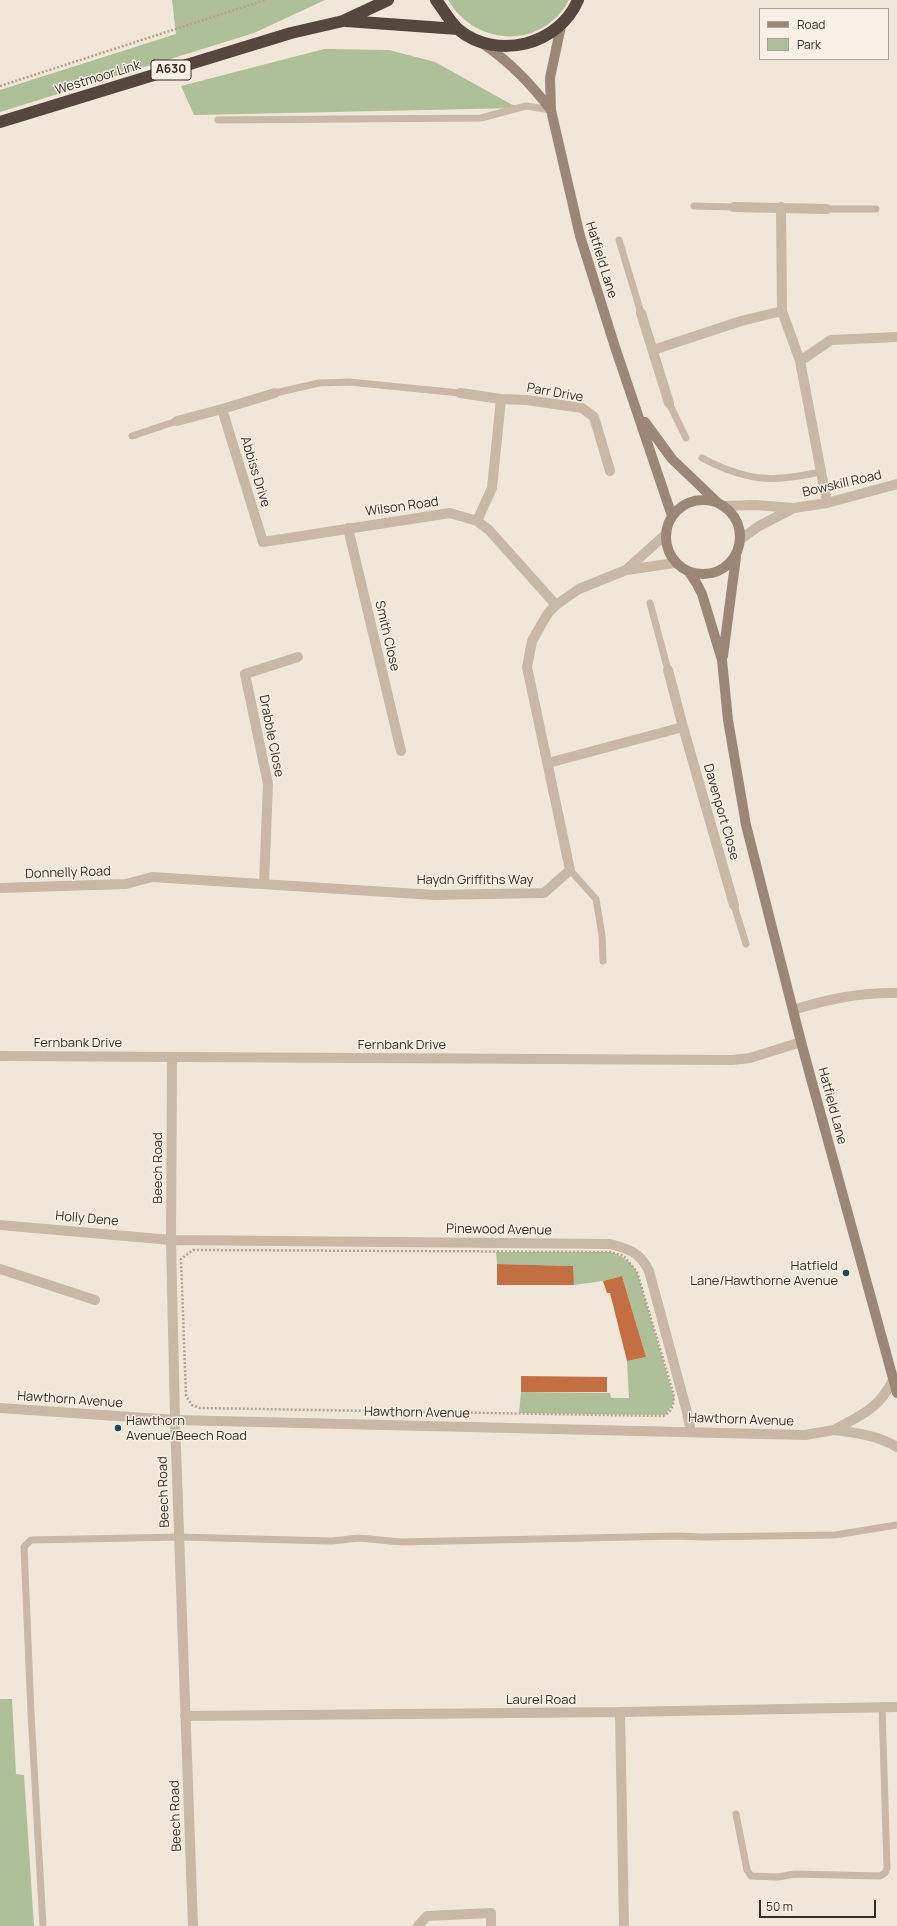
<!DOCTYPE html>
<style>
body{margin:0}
#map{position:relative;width:897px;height:1926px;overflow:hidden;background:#f1e7d9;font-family:Manrope,sans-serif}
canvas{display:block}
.legend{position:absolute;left:759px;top:8px;width:130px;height:52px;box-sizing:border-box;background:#f9f1e5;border:1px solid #aaa299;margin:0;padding:5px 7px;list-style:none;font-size:12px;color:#342c26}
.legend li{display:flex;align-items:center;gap:8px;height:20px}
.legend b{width:20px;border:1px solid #aaa299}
.scale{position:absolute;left:759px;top:1900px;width:117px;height:18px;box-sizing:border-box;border:2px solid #342c26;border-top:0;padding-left:5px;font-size:12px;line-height:14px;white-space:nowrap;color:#342c26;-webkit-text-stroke:3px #f9f1e5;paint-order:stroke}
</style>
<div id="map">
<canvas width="897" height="1926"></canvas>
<ul class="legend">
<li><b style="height:5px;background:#9c8777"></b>Road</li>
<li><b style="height:11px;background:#afbf99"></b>Park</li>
</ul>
<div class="scale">50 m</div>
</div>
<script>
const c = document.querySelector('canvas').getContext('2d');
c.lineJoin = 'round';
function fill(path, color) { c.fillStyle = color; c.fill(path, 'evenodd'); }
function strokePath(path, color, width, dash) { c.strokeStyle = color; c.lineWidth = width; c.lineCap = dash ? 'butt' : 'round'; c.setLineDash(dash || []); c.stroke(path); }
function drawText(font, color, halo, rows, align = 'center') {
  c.font = font + ' Manrope,sans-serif'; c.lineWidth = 3; c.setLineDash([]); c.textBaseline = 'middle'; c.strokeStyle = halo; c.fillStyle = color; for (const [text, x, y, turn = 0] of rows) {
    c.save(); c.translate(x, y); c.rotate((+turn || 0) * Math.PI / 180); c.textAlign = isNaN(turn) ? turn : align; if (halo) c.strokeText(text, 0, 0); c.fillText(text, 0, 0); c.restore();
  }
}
fill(new Path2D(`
 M 172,0 L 325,0 L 254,33 L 0,112 L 0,90 L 176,34 Z
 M 448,0 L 569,0 C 542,50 476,47 448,0 Z
 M 324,49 L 389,50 L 435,62 L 518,108 L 194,115 L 181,86 Z
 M 496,1252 L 610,1252 C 623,1256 630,1261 637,1272 L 674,1398 L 673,1404 L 665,1415 L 519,1413 L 521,1392 L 610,1393 L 611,1398 L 629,1398 L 627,1361 L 646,1357 L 622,1276 L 603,1281 L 574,1285 L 572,1266 L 497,1264 Z
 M 0,1699 L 12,1699 L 16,1774 L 24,1775 L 34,1926 L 0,1926 Z`), '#afbf99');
fill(new Path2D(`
 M 497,1264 L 573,1266 L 574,1285 L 497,1285 Z
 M 622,1276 L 646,1357 L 627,1361 L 610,1293 L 607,1293 L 603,1281 Z
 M 521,1376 L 607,1377 L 607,1392 L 521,1392 Z`), '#c46e43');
strokePath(new Path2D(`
 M 0,86 L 265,0
 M 193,1250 L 610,1252 L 624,1256 L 637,1272 L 673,1392 C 675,1401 673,1412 663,1416 L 200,1408 L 192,1405 L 186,1396 L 181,1259 Z`), '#b4a28f', 2.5, [2, 2]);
strokePath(new Path2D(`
 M 218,120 L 481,118 L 526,106 L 551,110
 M 694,206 L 734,207
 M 827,209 L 876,209
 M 619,240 L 641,313
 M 275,393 L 319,383 L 349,382 L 460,393
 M 669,403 L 686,438
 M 132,436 L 177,421
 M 702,458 C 746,481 772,483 820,472
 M 650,603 L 668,670
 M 570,870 L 596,899 L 602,935 L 603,961
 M 734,905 L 746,944
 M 736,1814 L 747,1870 L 751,1876 L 778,1877 L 795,1874 L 880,1876 L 885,1873 L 887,1868 L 882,1707
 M 43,1926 L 31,1713 L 24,1547 L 31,1540 L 179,1537 L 332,1541 L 359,1538 L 401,1542 L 678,1536 L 701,1537 L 835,1535 L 897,1525`), '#c8b8a5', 7);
strokePath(new Path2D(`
 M 734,207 L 827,209
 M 781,207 L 782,311 L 800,361 L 827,503
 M 641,313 L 669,403
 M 653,350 L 741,321 L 782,311
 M 800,361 L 831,340 L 897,337
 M 275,393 L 222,409 L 263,542 L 450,513 L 477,521 L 489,530 L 556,605
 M 460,393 L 501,399
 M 177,421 L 222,409
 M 724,506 L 755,505 L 794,508 L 827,503 L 897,484
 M 477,521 L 492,488 L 501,399 L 527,400 L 582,408 L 594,417 L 610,471
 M 348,528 L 401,751
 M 741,539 L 759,526 L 794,508
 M 626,570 L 666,534
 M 683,727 L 734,905
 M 548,763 L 683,727 L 668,670
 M 264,884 L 268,784 L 245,674 L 298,657
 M 0,888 L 126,884 L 152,877 L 434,895 L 544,893 L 570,870 L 527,667 L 532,641 L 548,613 L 556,605 L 579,589 L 626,570 L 675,563
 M 793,1010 C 827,999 861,992 897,993
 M 0,1056 L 732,1060 L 750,1058 L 801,1042
 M 172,1057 L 171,1240 L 175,1420 L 193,1926
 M 0,1225 L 171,1240 L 610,1244 C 629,1249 640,1252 649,1271 L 687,1412 L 691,1432
 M 0,1269 L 95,1300
 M 893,1380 C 879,1409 861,1415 834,1430 C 857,1433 877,1435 897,1447
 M 0,1408 L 175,1420 L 805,1435 L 834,1430
 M 620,1712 L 624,1926
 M 185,1716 L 620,1712 L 897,1707
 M 418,1926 L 427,1916 L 491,1913 L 491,1926`), '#c8b8a5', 10);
strokePath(new Path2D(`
 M 561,26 L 550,78 L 551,110 L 580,236 L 615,347 L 672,516
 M 482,43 C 510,62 530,83 551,110
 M 645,422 L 672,459 L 717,502
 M666 537a37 37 0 1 1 74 0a37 37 0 1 1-74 0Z
 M 689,572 L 697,584 L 702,594 L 722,660 L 728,720 L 746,825 L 801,1042 L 897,1393
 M 723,656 L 736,557`), '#9c8777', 10);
strokePath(new Path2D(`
 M 436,0 C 443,9 450,22 459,30 C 497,61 559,45 578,0
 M 346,21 L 458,29
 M 0,122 L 291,33 L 343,21 L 388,0`), '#55473d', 12);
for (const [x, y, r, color] of [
 [846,1273,4,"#1d4c55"],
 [118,1428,4,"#1d4c55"]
]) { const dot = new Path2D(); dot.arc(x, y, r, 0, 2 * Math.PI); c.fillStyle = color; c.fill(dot); strokePath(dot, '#f9f1e5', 1.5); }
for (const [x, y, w] of [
 [171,70,40]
]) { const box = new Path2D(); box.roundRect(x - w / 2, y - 10, w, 20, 3); c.fillStyle = '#f9f1e5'; c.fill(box); strokePath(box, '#342c26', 1); }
drawText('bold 12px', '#342c26', null, [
 ["A630",171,70]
]);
drawText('13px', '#342c26', '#f9f1e5', [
 ["Westmoor Link",98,78,-17],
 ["Hatfield Lane",601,260,73],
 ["Parr Drive",555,393,10],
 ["Abbiss Drive",255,472,73],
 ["Bowskill Road",842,484,-13],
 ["Wilson Road",402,507,-8],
 ["Smith Close",387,636,77],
 ["Drabble Close",271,736,79],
 ["Davenport Close",721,812,74],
 ["Donnelly Road",68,873,-2],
 ["Haydn Griffiths Way",475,880],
 ["Fernbank Drive",78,1043],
 ["Fernbank Drive",402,1045],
 ["Hatfield Lane",832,1106,75],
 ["Beech Road",158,1168,-90],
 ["Holly Dene",87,1219,5],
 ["Pinewood Avenue",499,1230,1],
 ["Hawthorn Avenue",70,1400,4],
 ["Hawthorn Avenue",417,1413,1],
 ["Hawthorn Avenue",741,1420,2],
 ["Beech Road",164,1492,-92],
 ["Laurel Road",541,1700],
 ["Beech Road",176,1816,-92]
]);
drawText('13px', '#342c26', '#f9f1e5', [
 ["Hatfield",838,1266],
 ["Lane/Hawthorne Avenue",838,1281],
 ["Hawthorn",126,1421,"left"],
 ["Avenue/Beech Road",126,1436,"left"]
], 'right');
</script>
